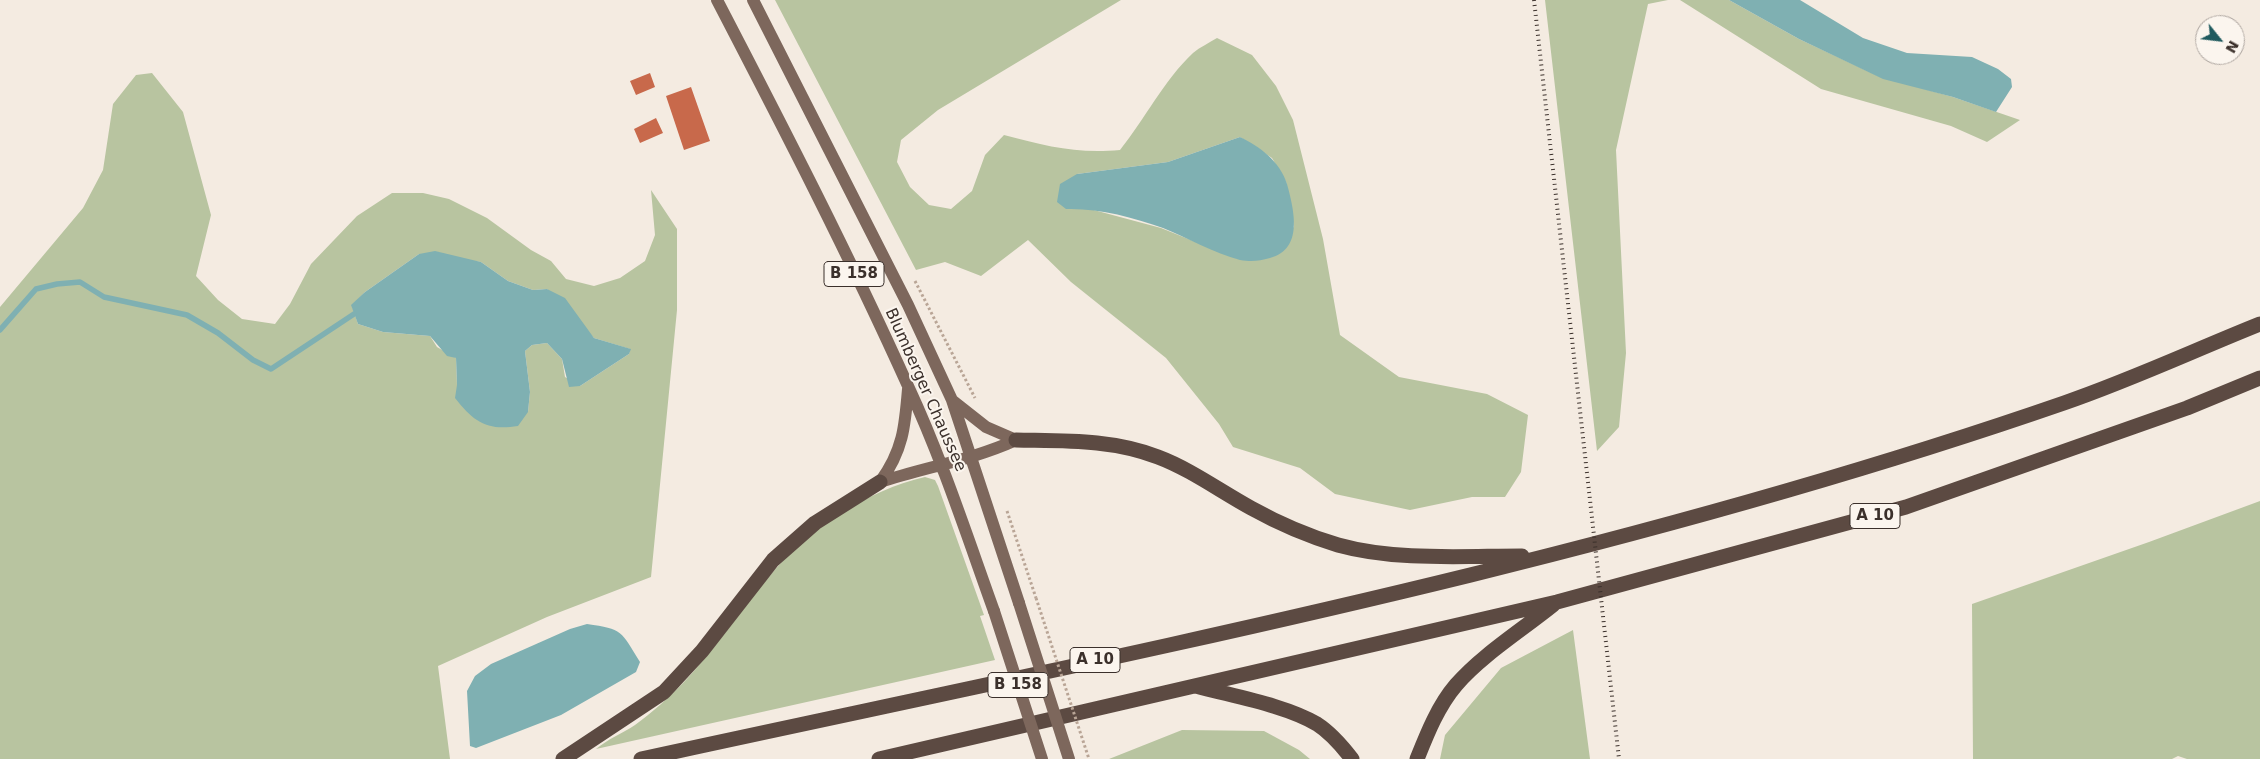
<!DOCTYPE html>
<style>
body{margin:0}
#map{position:relative;width:2260px;height:759px;overflow:hidden;background:#f4ebe1;font-family:"DejaVu Sans",sans-serif}
canvas{display:block}
.north{position:absolute;left:2195px;top:15px;width:50px;height:50px;box-sizing:border-box;background:#fbf5ee;border:1px solid #aea6a0;border-radius:50%;rotate:119deg;font-size:14px;font-weight:700;line-height:20px;text-align:center;color:#3b302b}
.north::after{content:'';display:block;margin:auto;width:18px;height:22px;background:#1f5a5e;clip-path:polygon(50% 0,100% 100%,50% 72%,0 100%)}
</style>
<div id="map">
<canvas width="2260" height="759"></canvas>
<div class="north">N</div>
</div>
<script>
const c = document.querySelector('canvas').getContext('2d');
c.lineJoin = 'round';
function fill(path, color) { c.fillStyle = color; c.fill(path, 'evenodd'); }
function strokePath(path, color, width, dash) { c.strokeStyle = color; c.lineWidth = width; c.lineCap = dash ? 'butt' : 'round'; c.setLineDash(dash || []); c.stroke(path); }
function drawText(font, color, halo, rows, align = 'center') {
  c.font = font + ' "DejaVu Sans",sans-serif'; c.lineWidth = 4; c.setLineDash([]); c.textBaseline = 'middle'; c.strokeStyle = halo; c.fillStyle = color; for (const [text, x, y, turn = 0] of rows) {
    c.save(); c.translate(x, y); c.rotate((+turn || 0) * Math.PI / 180); c.textAlign = isNaN(turn) ? turn : align; if (halo) c.strokeText(text, 0, 0); c.fillText(text, 0, 0); c.restore();
  }
}
fill(new Path2D(`
 M 775,0 L 1121,0 L 938,110 L 901,140 L 897,162 L 910,187 L 929,205 L 951,209 L 972,191 L 985,155 L 1004,135 C 1046,146 1076,154 1120,150 C 1145,119 1164,80 1193,53 C 1200,47 1209,43 1217,38 L 1252,55 L 1276,86 L 1293,120 L 1323,239 L 1340,335 L 1399,377 L 1487,394 L 1528,415 L 1521,472 L 1505,497 L 1472,497 L 1410,510 L 1335,494 L 1300,468 L 1233,447 L 1219,424 L 1166,358 L 1071,282 L 1028,240 L 981,276 L 945,262 L 916,270 ZM 1240,137 L 1272,158 L 1286,182 L 1294,227 L 1238,259 L 1161,228 L 1090,209 L 1077,174 L 1168,162 Z
 M 1545,0 L 1668,0 L 1648,4 L 1616,150 L 1626,353 L 1619,427 L 1597,451 Z
 M 1680,0 L 1729,0 L 1799,39 L 1878,76 L 1953,97 L 2020,120 L 1987,142 L 1951,126 L 1821,89 Z
 M 152,73 L 183,112 L 211,215 L 196,276 L 218,300 L 242,319 L 275,324 L 290,304 L 311,264 L 357,216 L 392,193 L 423,193 L 449,199 L 487,218 L 531,250 L 551,261 L 566,279 L 594,286 L 620,278 L 645,261 L 655,235 L 651,190 L 677,229 L 677,310 L 651,577 L 547,617 L 438,666 L 450,759 L 0,759 L 0,307 L 83,208 L 103,170 L 113,104 L 136,75 ZM 419,254 L 481,262 L 508,281 L 533,290 L 547,289 L 594,338 L 630,349 L 629,354 L 580,386 L 565,377 L 562,359 L 547,343 L 532,345 L 525,351 L 530,392 L 528,412 L 457,385 L 456,358 L 437,347 L 430,336 L 383,332 L 358,324 L 352,306 L 365,292 Z
 M 925,477 L 935,480 L 938,486 L 984,615 L 980,616 L 995,660 L 596,749 C 608,739 623,733 635,725 C 652,713 669,697 684,682 C 716,648 742,608 772,573 C 810,528 868,490 925,477 Z
 M 2260,501 L 2260,759 L 2187,759 L 2178,756 L 2172,759 L 1973,759 L 1972,604 L 2149,542 Z
 M 1573,630 L 1590,759 L 1440,759 L 1445,735 L 1501,668 Z
 M 1182,730 L 1264,731 L 1299,750 L 1310,759 L 1109,759 Z`), '#b8c4a0');
fill(new Path2D(`
 M 1729,0 L 1800,0 L 1863,38 L 1907,53 L 1972,57 L 1998,69 L 2011,79 L 2012,87 L 1996,112 L 1953,97 L 1883,79 L 1799,39 Z
 M 1240,137 C 1259,146 1280,161 1287,184 C 1294,210 1304,249 1270,258 C 1259,261 1252,262 1240,260 C 1214,253 1188,238 1163,228 C 1132,217 1098,208 1066,209 L 1057,202 L 1060,184 L 1077,174 L 1168,162 Z
 M 435,251 L 481,262 L 508,281 L 533,290 L 547,289 L 565,298 L 594,338 L 631,349 L 629,354 L 580,386 L 569,387 L 562,359 L 547,343 L 532,345 L 525,351 L 530,392 L 528,412 L 518,426 C 487,431 474,422 455,398 L 457,385 L 456,358 L 447,356 L 430,336 L 383,332 L 358,324 L 351,305 L 365,292 L 419,254 Z
 M 587,624 C 623,629 621,631 640,662 L 636,672 L 561,715 L 476,748 L 470,746 L 467,691 L 475,676 L 491,664 L 570,629 Z`), '#7fb0b2');
strokePath(new Path2D(`
 M 0,330 L 36,289 L 57,284 L 80,282 L 104,297 L 187,315 L 218,333 L 253,360 L 271,369 L 354,314`), '#7fb0b2', 5.5);
fill(new Path2D(`
 M 650,73 L 655,87 L 636,95 L 630,81 Z
 M 691,87 L 710,141 L 684,150 L 666,96 Z
 M 656,118 L 663,133 L 640,143 L 634,129 Z`), '#c8694b');
strokePath(new Path2D(`
 M 915,281 L 975,398
 M 1007,511 L 1036,598`), '#b9a596', 3, [2.5, 2.5]);
strokePath(new Path2D(`
 M 717,0 C 783,127 849,255 908,386 C 942,459 967,536 994,611
 M 753,0 L 908,305 L 952,400 L 1019,603
 M 953,401 L 986,427 L 1016,440
 M 880,482 C 926,467 972,460 1016,440
 M 880,482 C 903,451 905,426 908,389`), '#7d675c', 12);
strokePath(new Path2D(`
 M 1016,440 C 1064,441 1112,439 1158,457 C 1190,469 1220,491 1251,508 C 1278,523 1308,536 1338,545 C 1395,561 1463,556 1522,556
 M 1196,686 C 1232,696 1285,705 1317,724 C 1331,733 1342,746 1352,759
 M 563,759 L 664,692 L 702,651 L 773,560 L 815,523 L 880,482
 M 641,759 C 1118,655 1602,563 2064,403 C 2131,380 2195,350 2260,324
 M 879,759 L 1557,602 L 1906,507 L 2187,408 L 2260,378
 M 1417,759 C 1427,734 1438,706 1456,685 C 1482,655 1522,630 1553,605`), '#5c4a42', 15);
strokePath(new Path2D(`
 M 1534,0 L 1619,759`), '#3b302b', 4, [1, 4]);
strokePath(new Path2D(`
 M 1036,598 L 1089,759`), '#b9a596', 3, [2.5, 2.5]);
strokePath(new Path2D(`
 M 1019,603 L 1069,759
 M 994,611 L 1042,759`), '#7d675c', 12);
for (const [x, y, w] of [
 [854,274,60],
 [1875,516,50],
 [1095,660,50],
 [1018,685,60]
]) { const box = new Path2D(); box.roundRect(x - w / 2, y - 12.5, w, 25, 4); c.fillStyle = '#fbf5ee'; c.fill(box); strokePath(box, '#3b302b', 1); }
drawText('bold 15px', '#3b302b', null, [
 ["B 158",854,274],
 ["A 10",1875,516],
 ["A 10",1095,660],
 ["B 158",1018,685]
]);
drawText('16px', '#3b302b', '#fbf5ee', [
 ["Blumberger Chaussee",925,390,66]
]);
</script>
